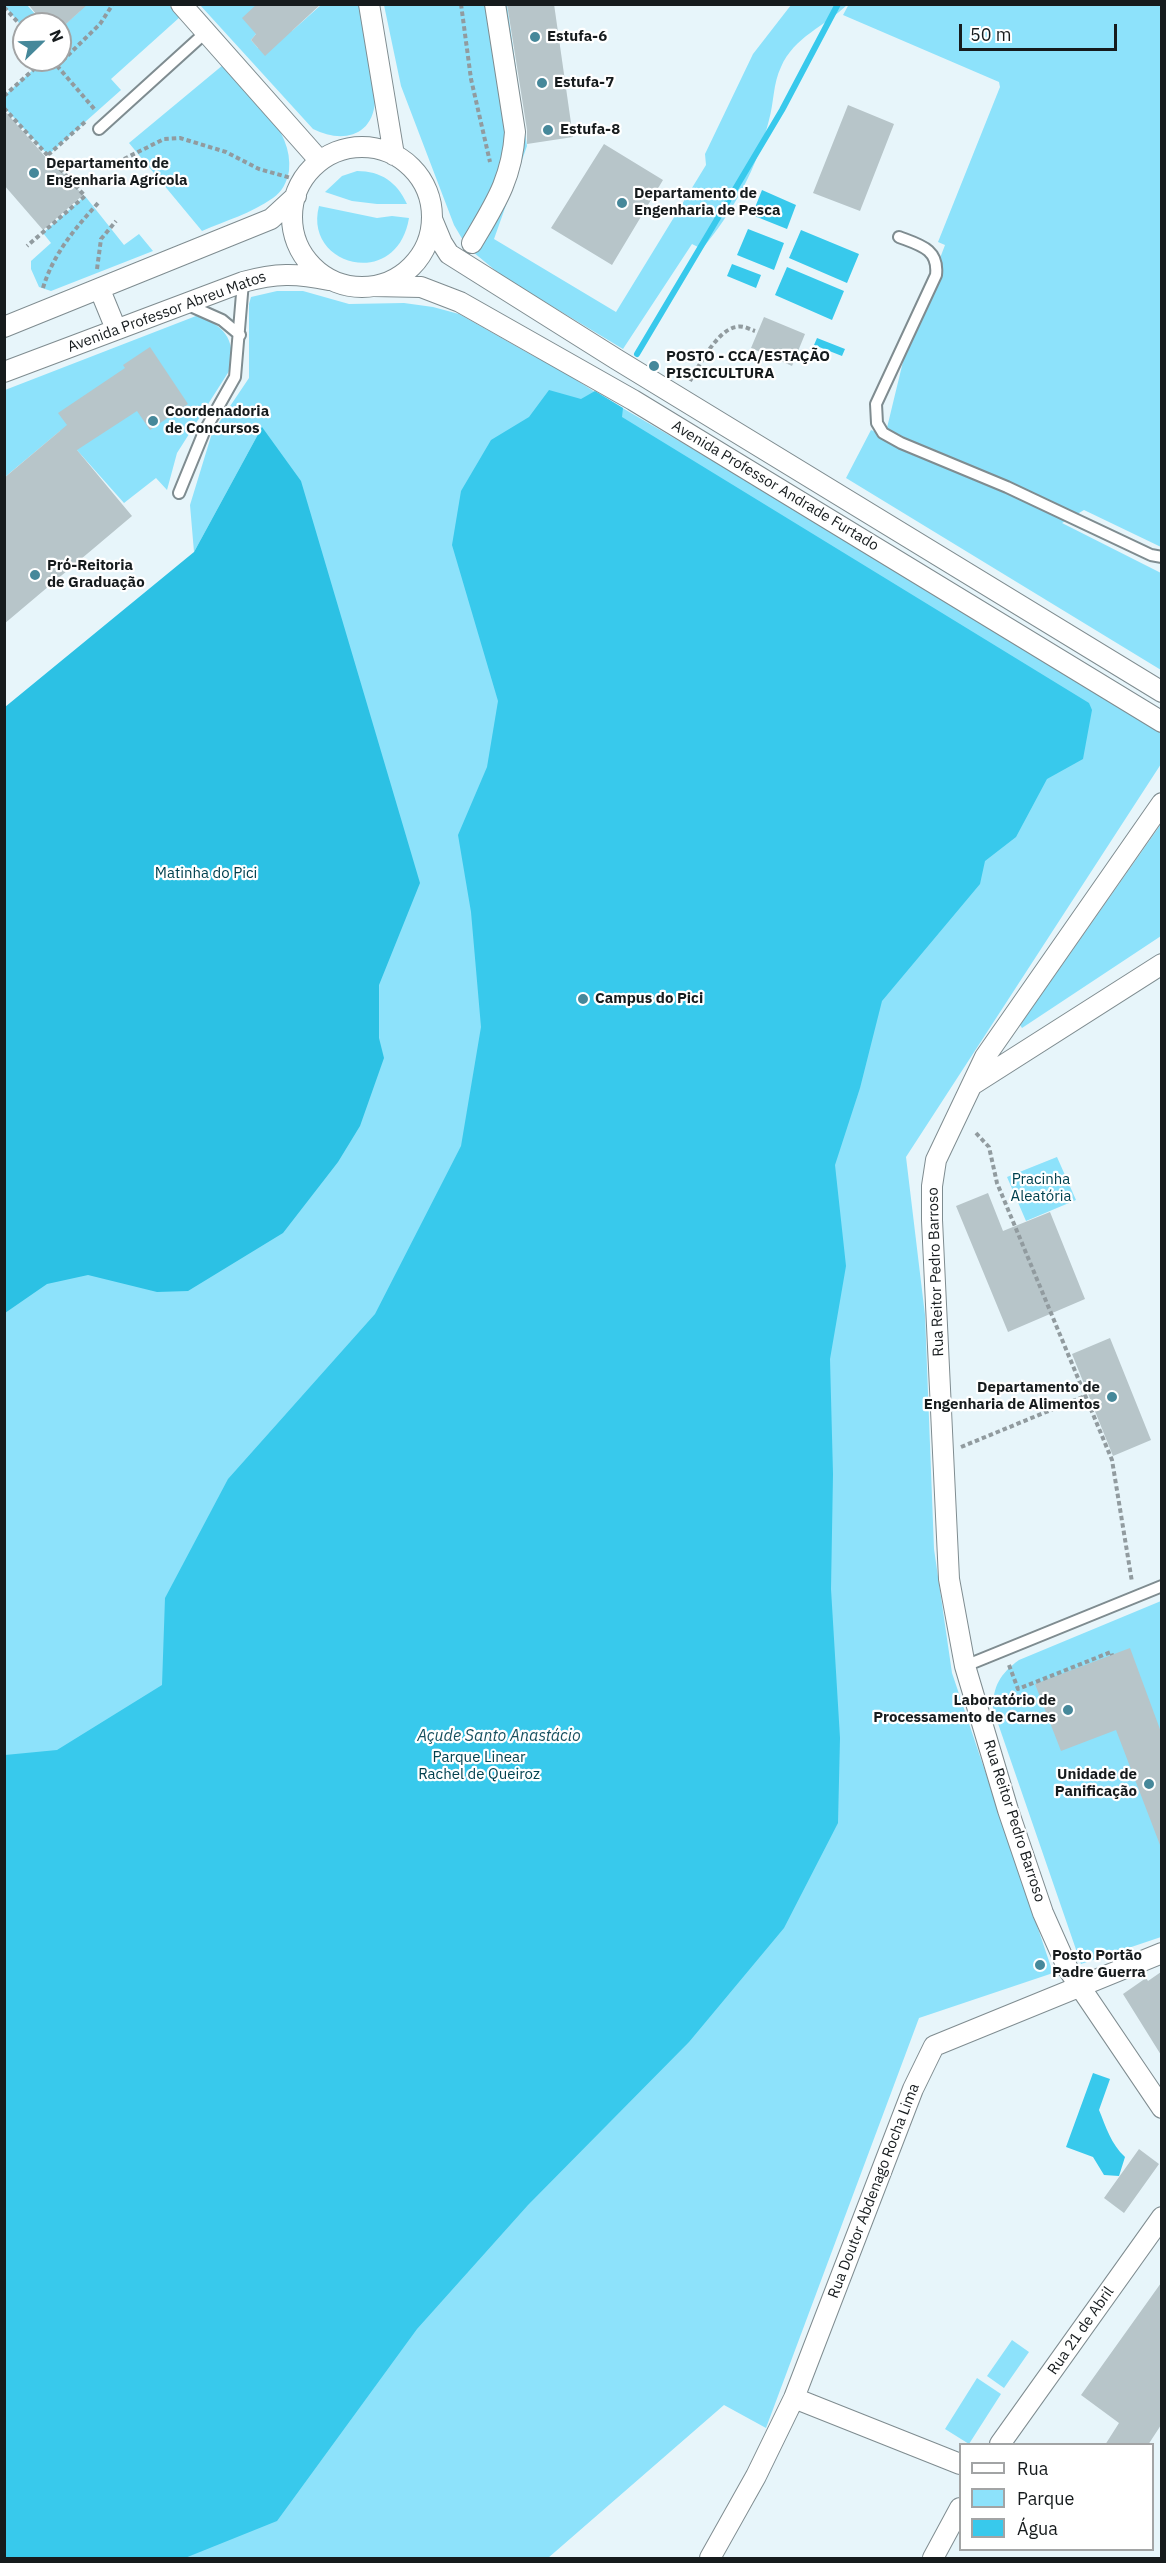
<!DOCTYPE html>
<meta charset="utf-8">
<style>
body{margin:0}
#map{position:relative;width:1166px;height:2563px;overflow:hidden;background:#e7f5fa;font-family:"IBM Plex Sans",sans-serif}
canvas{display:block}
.frame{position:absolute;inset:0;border:6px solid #161b1d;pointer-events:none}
.legend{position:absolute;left:959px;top:2443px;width:195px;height:108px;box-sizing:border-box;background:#fff;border:2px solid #a2a4a5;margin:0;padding:8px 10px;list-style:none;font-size:18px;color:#161b1d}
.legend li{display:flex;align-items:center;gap:12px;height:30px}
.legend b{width:30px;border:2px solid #a2a4a5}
.north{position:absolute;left:12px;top:12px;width:60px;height:60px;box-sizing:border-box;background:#fff;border:2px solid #a2a4a5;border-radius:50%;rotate:67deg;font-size:16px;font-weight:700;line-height:24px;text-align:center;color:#161b1d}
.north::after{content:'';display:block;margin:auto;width:21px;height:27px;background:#46889a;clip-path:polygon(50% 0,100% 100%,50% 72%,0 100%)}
.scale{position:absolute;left:959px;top:24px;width:158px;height:27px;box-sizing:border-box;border:3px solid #161b1d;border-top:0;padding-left:8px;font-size:18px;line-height:21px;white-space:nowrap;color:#161b1d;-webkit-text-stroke:4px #fff;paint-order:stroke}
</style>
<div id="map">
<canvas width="1166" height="2563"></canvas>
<div class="frame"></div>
<ul class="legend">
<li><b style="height:8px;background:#fff"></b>Rua</li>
<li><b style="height:16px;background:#8de2fb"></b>Parque</li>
<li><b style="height:16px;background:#38c9ec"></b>Água</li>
</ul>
<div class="north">N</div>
<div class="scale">50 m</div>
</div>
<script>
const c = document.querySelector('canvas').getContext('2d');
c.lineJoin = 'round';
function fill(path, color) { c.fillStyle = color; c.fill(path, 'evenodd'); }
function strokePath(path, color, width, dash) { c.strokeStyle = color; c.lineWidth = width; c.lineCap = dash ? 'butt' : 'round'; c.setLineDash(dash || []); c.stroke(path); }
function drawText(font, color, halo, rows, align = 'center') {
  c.font = font + ' "IBM Plex Sans",sans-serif'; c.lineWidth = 4.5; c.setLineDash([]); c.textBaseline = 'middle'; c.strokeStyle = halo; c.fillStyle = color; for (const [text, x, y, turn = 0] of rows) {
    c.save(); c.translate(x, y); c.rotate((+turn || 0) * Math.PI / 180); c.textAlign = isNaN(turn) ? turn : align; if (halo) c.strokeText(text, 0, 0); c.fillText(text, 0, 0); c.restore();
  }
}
fill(new Path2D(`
 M 849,4 L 1161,5 L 1161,547 L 1084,510 L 1062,523 L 1161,573 L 1161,670 L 846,478 L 871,430 L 885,436 L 907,345 L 945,245 L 938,242 L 1000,87 L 999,82 L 843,15 Z
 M 4,5 L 27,5 L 44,24 L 24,24 L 24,29 Z
 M 75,5 L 169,5 L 180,17 L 111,79 L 121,90 L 48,155 L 5,108 L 4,96 L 44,60 L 60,60 L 60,29 L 80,11 Z
 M 200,5 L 257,5 L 256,34 L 251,40 L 258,48 L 293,30 L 321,5 L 360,5 L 375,102 C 372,138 340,143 313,129 Z
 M 384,5 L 507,5 L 527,146 L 494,239 L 616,312 L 706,165 L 705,154 L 753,54 L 791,5 L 847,5 C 825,26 794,37 781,67 C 773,83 774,103 769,120 C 757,168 733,212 702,249 L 692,244 L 623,349 L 502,276 L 467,247 L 454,225 L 401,86 Z
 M 223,65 C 249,94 294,128 289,171 C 287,182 282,192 273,198 C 252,213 225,221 202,231 L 129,143 Z
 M 357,171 C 381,171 397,182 407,204 L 377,204 L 352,201 L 325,192 L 342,176 Z
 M 85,196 L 124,245 L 139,234 L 153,251 L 51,291 L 39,287 L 31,269 L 31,261 L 51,243 L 43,233 Z
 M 319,206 L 377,218 L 392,216 L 409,218 C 397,291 303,266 319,206 Z
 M 277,291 L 303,291 L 349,304 L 404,303 L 433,307 L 459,314 L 537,358 L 542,358 L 595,392 L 837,533 L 1161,732 L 1161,764 L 906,1157 L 925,1315 L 934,1549 L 952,1673 L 1053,1973 L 919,2018 L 766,2428 L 724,2405 L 548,2558 L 5,2558 L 4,1063 L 211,534 L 262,427 L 194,552 L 190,505 L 212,433 L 249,378 L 249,304 L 251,297 Z
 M 196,316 C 224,325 235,338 231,368 L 177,453 L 167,490 L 156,478 L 124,503 L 60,431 L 5,477 L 5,390 Z
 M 1161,824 L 1161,936 L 1022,1028 L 1020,1025 Z
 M 1057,1157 L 1076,1200 L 1026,1221 L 1007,1177 Z
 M 1161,1601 L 1161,1937 L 1081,1964 L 993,1709 C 993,1686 1000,1674 1019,1660 Z
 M 1012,2340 L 1029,2352 L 1004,2388 L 987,2376 Z
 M 977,2378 L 1001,2394 L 969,2444 L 945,2429 Z`), '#8de2fb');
fill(new Path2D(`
 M 262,427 L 301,481 L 420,883 L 379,985 L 379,1038 L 384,1058 L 360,1126 L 338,1162 L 283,1233 L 188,1291 L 157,1292 L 88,1275 L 47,1284 L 5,1313 L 5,707 L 194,552 Z`), '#2cc1e4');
fill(new Path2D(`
 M 762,190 L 796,205 L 787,229 L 752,215 Z
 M 748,229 L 784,243 L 774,270 L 737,255 Z
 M 801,230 L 859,254 L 847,283 L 789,258 Z
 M 732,264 L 761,275 L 756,288 L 727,276 Z
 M 787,267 L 844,291 L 832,320 L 775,295 Z
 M 817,338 L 845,349 L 842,356 L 814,345 Z
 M 549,390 L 581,399 L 595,391 L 623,408 L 622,417 L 1089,703 L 1092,710 L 1083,759 L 1047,779 L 1016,837 L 985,861 L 980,884 L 882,1001 L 860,1088 L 835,1165 L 846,1266 L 830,1359 L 833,1474 L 831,1589 L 840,1738 L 838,1823 L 784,1928 L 689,2042 L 528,2205 L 417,2329 L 277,2521 L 185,2558 L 5,2558 L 5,1755 L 57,1750 L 162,1685 L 165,1598 L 228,1479 L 375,1314 L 461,1146 L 481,1027 L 471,912 L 458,835 L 487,767 L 498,701 L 452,545 L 461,491 L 491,440 L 529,417 Z
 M 1093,2073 L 1110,2079 L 1099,2110 C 1106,2127 1111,2144 1125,2157 L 1119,2176 L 1104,2175 L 1093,2157 L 1066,2147 Z`), '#38c9ec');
strokePath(new Path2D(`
 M 637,354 L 782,110 L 838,4`), '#38c9ec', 6);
fill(new Path2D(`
 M 28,4 L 88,4 L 66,24 L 44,24 Z
 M 257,4 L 321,4 L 265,56 L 251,40 L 256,34 L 242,18 Z
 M 507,4 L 554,4 L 573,137 L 527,144 L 527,130 Z
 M 848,105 L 894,124 L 860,211 L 813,193 Z
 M 4,110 L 49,161 L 51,160 L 83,195 L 43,230 L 4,185 Z
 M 604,144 L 663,180 L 612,265 L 551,228 Z
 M 764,317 L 805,334 L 792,366 L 751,348 Z
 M 150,347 L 188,404 L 150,430 L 137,411 L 77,450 L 132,516 L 4,624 L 4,478 L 67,425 L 58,413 L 125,368 L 123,365 Z
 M 988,1193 L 1003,1231 L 1050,1212 L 1085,1299 L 1008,1332 L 956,1206 Z
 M 1110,1338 L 1151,1440 L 1113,1456 L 1072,1354 Z
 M 1130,1648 L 1161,1732 L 1160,1845 L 1116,1730 L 1061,1751 L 1035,1684 Z
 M 1161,1972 L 1161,2055 L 1123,1994 L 1146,1978 L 1148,1981 Z
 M 1139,2149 L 1159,2164 L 1124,2213 L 1104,2198 Z
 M 1161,2283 L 1161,2425 L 1148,2445 L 1105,2445 L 1119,2423 L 1081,2395 Z`), '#b7c5c9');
const service = new Path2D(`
 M 99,129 L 206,32
 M 899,237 C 920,245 939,249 936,275 L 876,404 L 877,423 L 883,433 L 901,443 L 1007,487 L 1151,555 L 1162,557
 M 186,304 L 222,320 L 240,335
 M 179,493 L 204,432 L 235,377 L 243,282
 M 965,1666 L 1162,1586`);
const minor = new Path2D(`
 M 181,4 L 320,161
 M 369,4 L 394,155
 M292 217a70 70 0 1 1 140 0a70 70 0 1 1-140 0Z
 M 432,219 L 442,243 L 449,254 L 616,359 L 1162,692
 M 472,243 C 495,204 512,179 515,132 L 495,4
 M 374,286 L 421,287 L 460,302 L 633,400 L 1162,722
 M 100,290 L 116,329
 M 4,327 L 271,219 L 296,196
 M 4,372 L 243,282 C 276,273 296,273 329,280
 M 1162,803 L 985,1057 L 936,1160 L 932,1186 L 932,1220 L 949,1579 L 965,1666 L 1008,1810 L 1043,1913 L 1068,1969 L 1162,2108
 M 972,1085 L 1162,964
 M 794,2398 L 960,2464
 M 1000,2444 L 1162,2217
 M 710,2558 L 756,2476 L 794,2398 L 913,2089 L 934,2046 L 1162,1953
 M 933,2558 L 960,2508`);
strokePath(service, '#7f8c90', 14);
strokePath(minor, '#7f8c90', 22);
strokePath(new Path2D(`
 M 461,4 L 471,79 L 490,162
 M 4,7 L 24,29
 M 28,24 L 37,16
 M 52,60 L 96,111
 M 57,66 L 100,24 L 113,4
 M 4,96 L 44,60
 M 4,108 L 85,196 L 27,246
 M 48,155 L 85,122
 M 124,159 L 164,139 L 180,138 L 226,152 L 259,169 L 291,178
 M 97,269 L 101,239 L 116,221
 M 43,288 C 53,254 76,227 100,201
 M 690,381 C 699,366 717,330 736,327 C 743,325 749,329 755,331
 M 976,1133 L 989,1147 L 997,1183 L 1112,1460 L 1132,1582
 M 961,1447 L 1085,1396
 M 1009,1665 L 1018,1689 L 1111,1652 L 1112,1655`), '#919b9f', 4, [4.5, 3]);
strokePath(service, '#fff', 10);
strokePath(minor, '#fff', 20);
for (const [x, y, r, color] of [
 [535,37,6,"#46889a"],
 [542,83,6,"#46889a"],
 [548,130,6,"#46889a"],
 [34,173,6,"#46889a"],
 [622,203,6,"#46889a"],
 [654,366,6,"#46889a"],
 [153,421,6,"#46889a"],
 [35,575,6,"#46889a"],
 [583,999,6,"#46889a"],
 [1112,1397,6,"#46889a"],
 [1068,1710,6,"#46889a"],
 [1149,1784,6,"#46889a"],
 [1040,1965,6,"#46889a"]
]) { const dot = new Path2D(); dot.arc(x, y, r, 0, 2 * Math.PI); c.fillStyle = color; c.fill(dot); strokePath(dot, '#fff', 2); }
drawText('bold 15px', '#161b1d', '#fff', [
 ["Estufa-6",547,37],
 ["Estufa-7",554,83],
 ["Estufa-8",560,130],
 ["Departamento de",46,164],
 ["Engenharia Agrícola",46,181],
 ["Departamento de",634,194],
 ["Engenharia de Pesca",634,211],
 ["POSTO - CCA/ESTAÇÃO",666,357],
 ["PISCICULTURA",666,374],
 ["Coordenadoria",165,412],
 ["de Concursos",165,429],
 ["Pró-Reitoria",47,566],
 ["de Graduação",47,583],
 ["Campus do Pici",595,999],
 ["Departamento de",1100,1388,"right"],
 ["Engenharia de Alimentos",1100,1405,"right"],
 ["Laboratório de",1056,1701,"right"],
 ["Processamento de Carnes",1056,1718,"right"],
 ["Unidade de",1137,1775,"right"],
 ["Panificação",1137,1792,"right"],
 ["Posto Portão",1052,1956],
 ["Padre Guerra",1052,1973]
], 'left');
drawText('15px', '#161b1d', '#fff', [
 ["Avenida Professor Abreu Matos",167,312,-20],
 ["Avenida Professor Andrade Furtado",775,486,31],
 ["Rua Reitor Pedro Barroso",936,1272,-92],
 ["Rua Reitor Pedro Barroso",1014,1821,72],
 ["Rua Doutor Abdenago Rocha Lima",874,2191,-69],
 ["Rua 21 de Abril",1081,2331,-55]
]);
drawText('15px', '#00414f', '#fff', [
 ["Matinha do Pici",206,874],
 ["Pracinha",1041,1180],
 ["Aleatória",1041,1197],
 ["Parque Linear",479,1758],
 ["Rachel de Queiroz",479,1775]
]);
drawText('italic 16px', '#154f5e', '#fff', [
 ["Açude Santo Anastácio",499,1736]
]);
</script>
